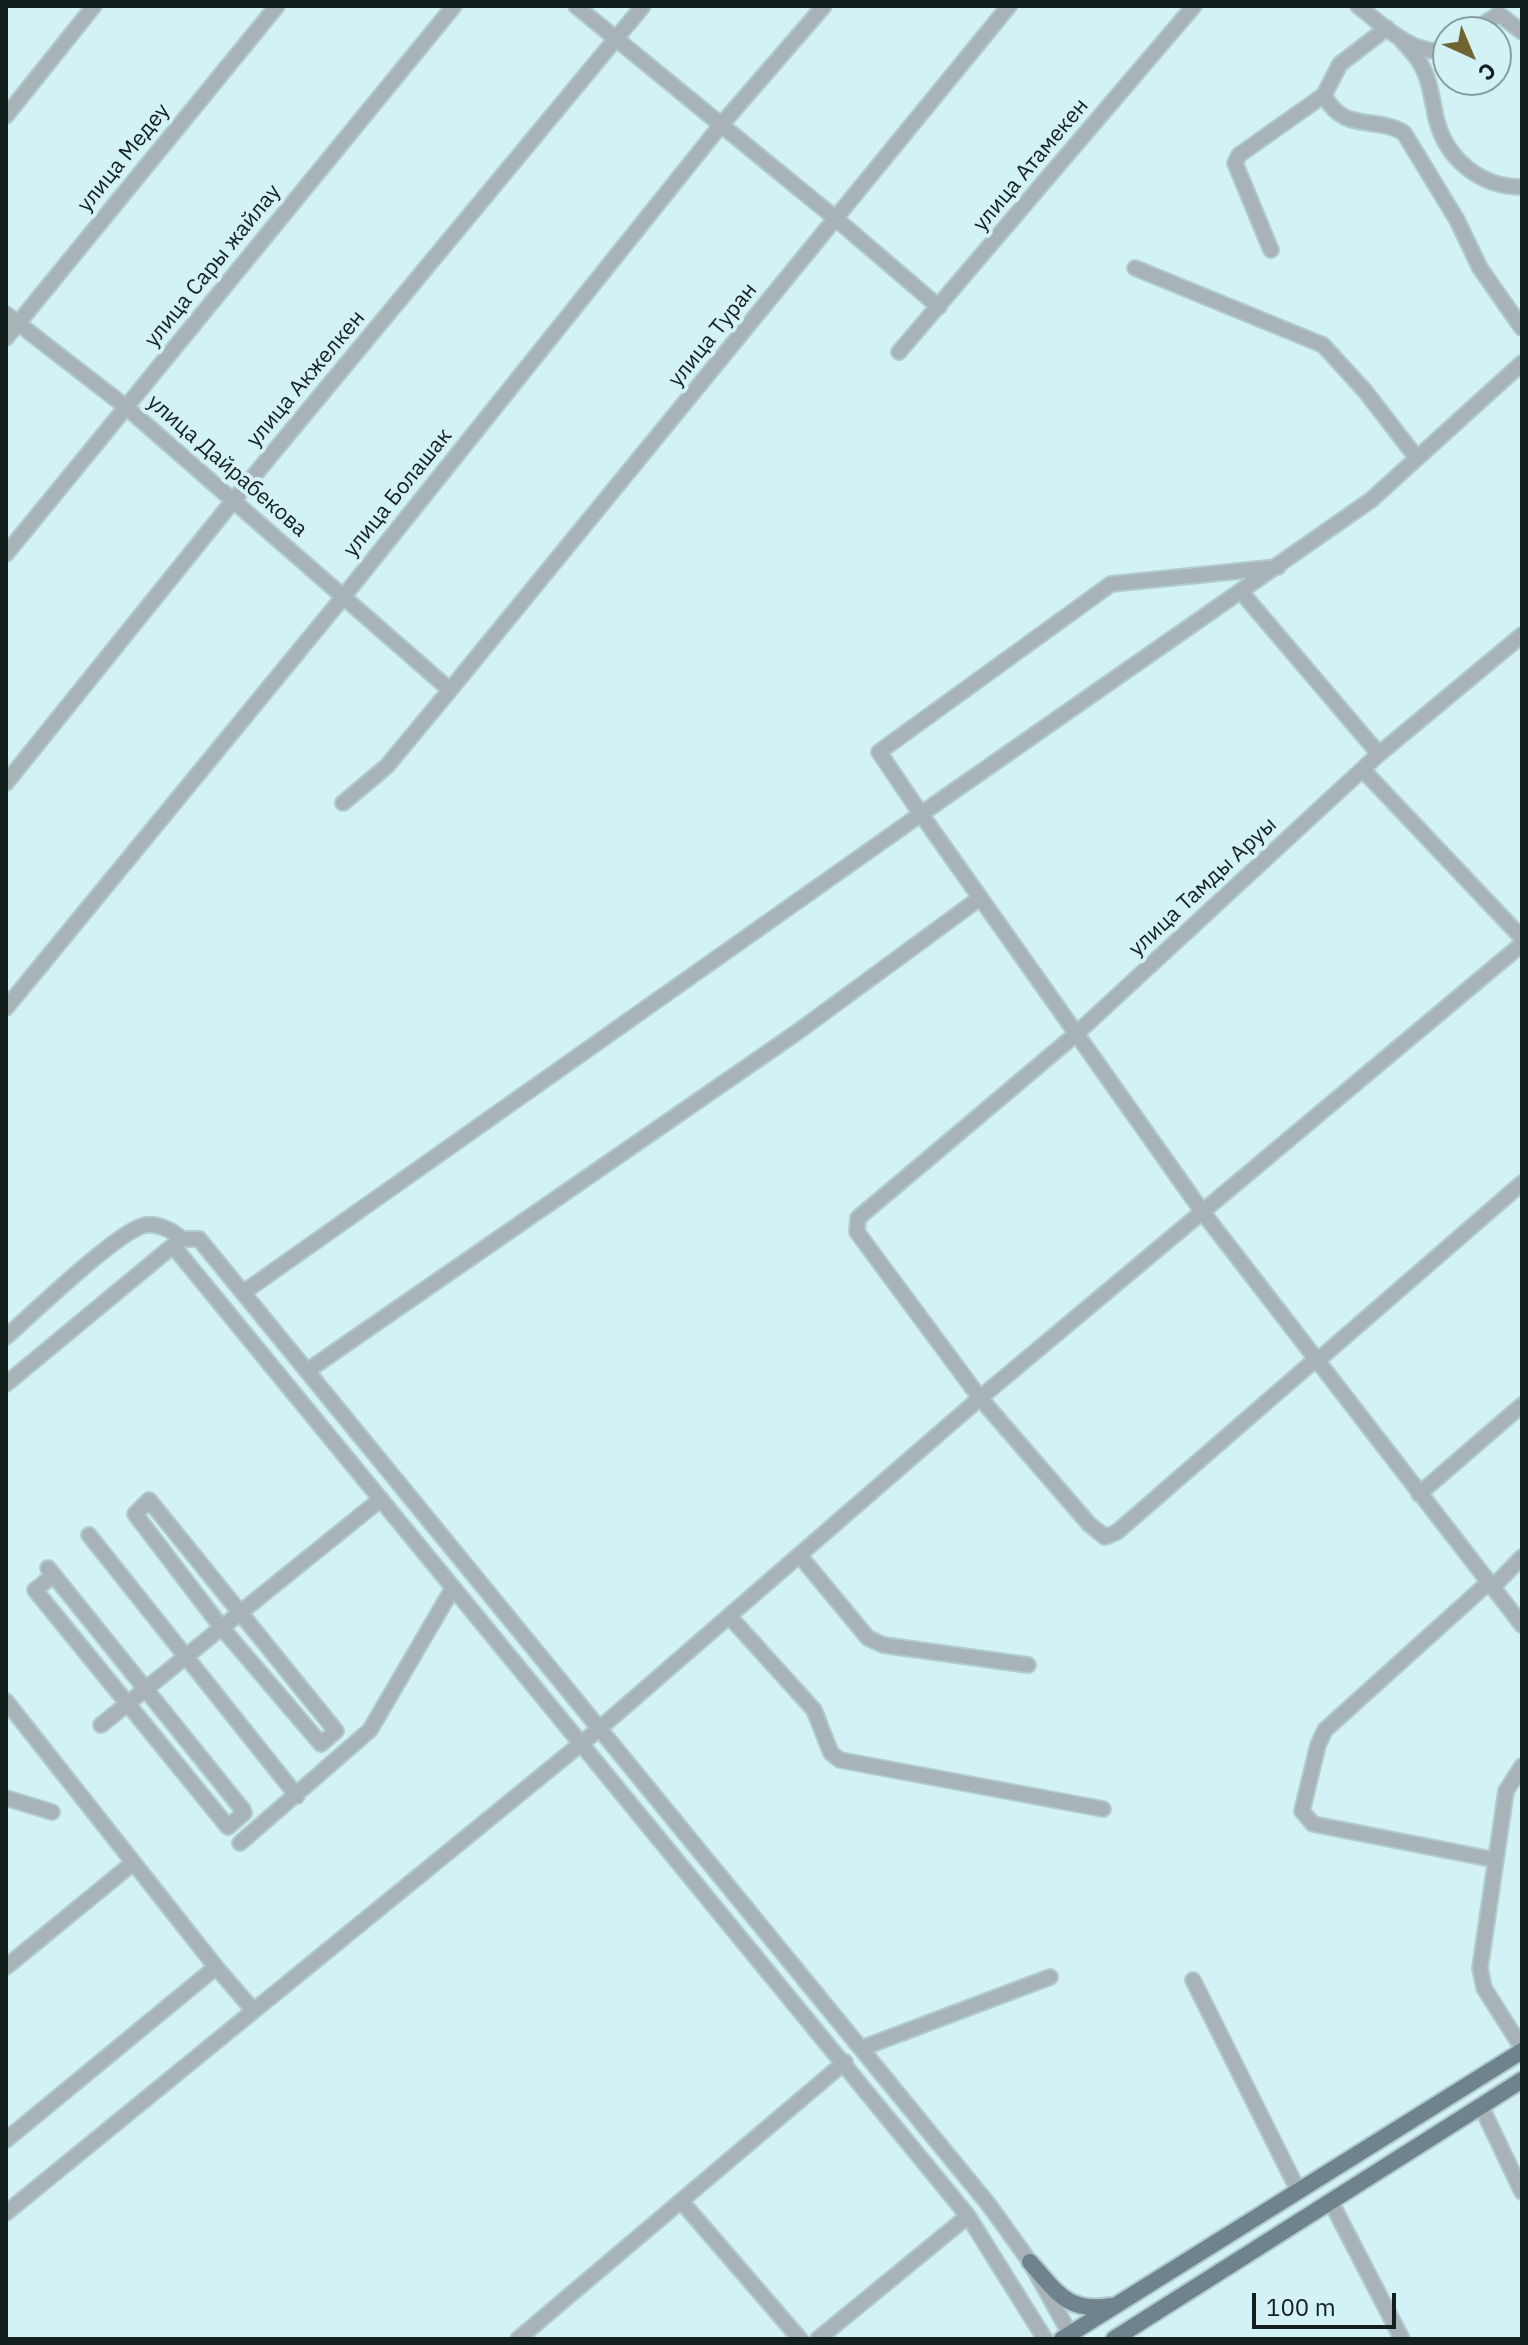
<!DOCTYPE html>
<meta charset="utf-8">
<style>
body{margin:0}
#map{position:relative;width:1528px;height:2345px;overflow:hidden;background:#d3f2f6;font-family:"IBM Plex Sans",sans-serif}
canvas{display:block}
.frame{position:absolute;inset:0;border:8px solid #131e1f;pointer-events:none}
.north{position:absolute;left:1432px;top:16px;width:80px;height:80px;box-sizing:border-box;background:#d3f2f6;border:2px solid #869da0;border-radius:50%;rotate:136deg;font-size:22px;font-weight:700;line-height:32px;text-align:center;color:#131e1f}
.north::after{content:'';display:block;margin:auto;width:28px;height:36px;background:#706431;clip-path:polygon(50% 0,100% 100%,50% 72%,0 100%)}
.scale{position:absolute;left:1252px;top:2293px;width:144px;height:36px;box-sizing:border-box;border:4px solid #131e1f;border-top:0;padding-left:10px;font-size:24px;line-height:28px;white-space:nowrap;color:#131e1f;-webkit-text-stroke:6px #d3f2f6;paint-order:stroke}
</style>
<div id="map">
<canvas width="1528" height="2345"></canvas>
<div class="frame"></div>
<div class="north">С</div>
<div class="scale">100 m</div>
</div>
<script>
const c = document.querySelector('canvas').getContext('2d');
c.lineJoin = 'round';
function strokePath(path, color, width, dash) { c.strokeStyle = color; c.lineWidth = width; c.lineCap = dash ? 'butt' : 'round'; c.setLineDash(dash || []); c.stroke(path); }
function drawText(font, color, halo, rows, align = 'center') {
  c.font = font + ' "IBM Plex Sans",sans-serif'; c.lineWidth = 8; c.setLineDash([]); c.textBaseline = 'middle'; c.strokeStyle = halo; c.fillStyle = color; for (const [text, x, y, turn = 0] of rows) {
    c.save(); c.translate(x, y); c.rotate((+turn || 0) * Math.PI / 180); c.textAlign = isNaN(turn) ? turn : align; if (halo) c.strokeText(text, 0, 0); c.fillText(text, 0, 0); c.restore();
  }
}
const minor = new Path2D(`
 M 576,6 L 835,218 L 939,307
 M 1358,6 C 1382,24 1415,59 1448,49
 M 1387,28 L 1340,64 L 1324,95 C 1344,134 1376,115 1404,133 L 1457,220 L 1480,268 L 1522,328
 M 1471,32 L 1499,14 L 1522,32
 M 1400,38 C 1406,46 1415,54 1420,63 C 1430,79 1432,100 1436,118 C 1446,159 1480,187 1522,187
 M 6,116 L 94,6
 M 1271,250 L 1235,163 L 1239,155 L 1324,95
 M 1135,268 L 1323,345 L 1365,391 L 1416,457
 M 6,314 L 126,407 L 450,690
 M 6,338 L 277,6
 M 899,352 L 1194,6
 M 6,554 L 454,6
 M 1278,567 L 1111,584 L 879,752 L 921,814 L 1371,500 L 1522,363
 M 1242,593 L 1379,754
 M 1363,770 L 1522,938
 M 6,783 L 233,501 L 643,6
 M 343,803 L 387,766 L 450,690 L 1009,6
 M 6,1008 L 344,596 L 721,125 L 824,6
 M 174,1247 L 968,2216 L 1045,2339
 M 244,1292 L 921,814 L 1204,1214 L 1522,1625
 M 6,1337 C 32,1314 114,1235 142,1226 C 154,1222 174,1230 181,1239
 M 1316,1359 L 1117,1532 L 1105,1537 L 1089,1524 L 980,1398 L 857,1232 L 858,1218 L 1076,1034 L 1379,754 L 1522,635
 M 1317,1361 L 1522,1183
 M 307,1371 L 796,1033 L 980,898
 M 6,1384 L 181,1239 L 199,1239 L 989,2205 L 1030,2262 L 1070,2334
 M 1419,1494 L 1522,1405
 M 149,1500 L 336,1731 L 321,1744 L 222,1628 L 135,1514 Z
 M 89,1535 L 297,1796
 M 800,1556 L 868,1638 L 883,1645 L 1028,1665
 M 48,1568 L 243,1810 L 244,1813 L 228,1827 L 35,1590 L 54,1575
 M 1489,1582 L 1325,1730 L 1318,1745 L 1302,1811 L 1313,1824 L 1496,1860
 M 1493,1587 L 1522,1557
 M 730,1617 L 814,1710 L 831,1753 L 840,1760 L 1103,1809
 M 6,1701 L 216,1967 L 6,2140
 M 101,1725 L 381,1499
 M 1522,1766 L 1506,1791 L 1480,1968 L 1484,1988 L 1522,2048
 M 6,1798 L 52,1812
 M 240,1843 L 370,1730 L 453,1588
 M 6,1967 L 133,1863
 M 216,1967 L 253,2010
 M 1193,1980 L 1299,2192
 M 862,2048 L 1050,1977
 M 1481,2106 L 1522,2192
 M 681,2201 L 800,2339
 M 1331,2202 L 1402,2339
 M 6,2213 L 599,1729 L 980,1398 L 1522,944
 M 518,2339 L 845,2062
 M 818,2339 L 968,2216`);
const major = new Path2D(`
 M 1030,2262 C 1057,2292 1067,2313 1111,2306
 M 1062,2339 L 1522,2051
 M 1114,2339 L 1522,2080`);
strokePath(minor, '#b0cccf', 18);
strokePath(major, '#b0cccf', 20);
strokePath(minor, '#a8b3b8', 14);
strokePath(major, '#6f838c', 16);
drawText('22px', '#131e1f', '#d3f2f6', [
 ["улица Медеу",124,158,-51],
 ["улица Атамекен",1031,165,-50],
 ["улица Сары жайлау",213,266,-51],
 ["улица Туран",713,335,-51],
 ["улица Акжелкен",306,379,-50],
 ["улица Дайрабекова",227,466,41],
 ["улица Болашак",398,493,-51],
 ["улица Тамды Аруы",1203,887,-43]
]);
</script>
